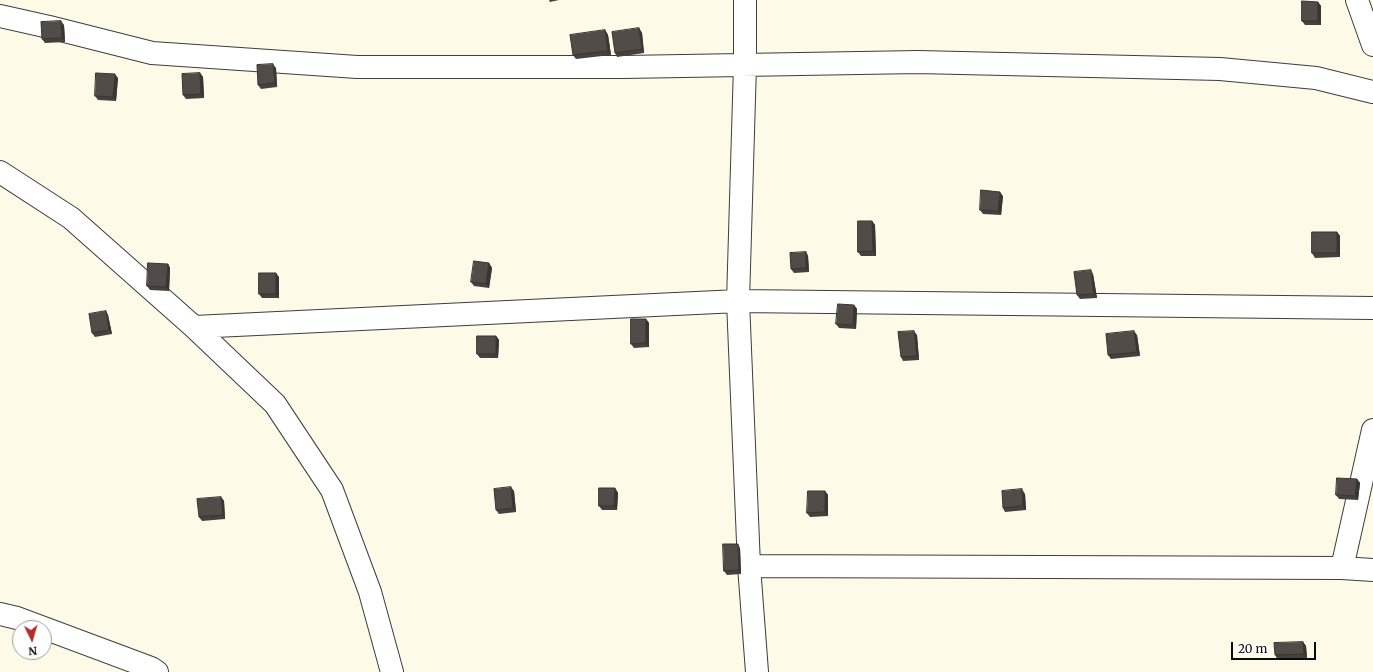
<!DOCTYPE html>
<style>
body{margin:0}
#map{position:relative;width:1373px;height:672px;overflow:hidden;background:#fdfae8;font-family:Merriweather,serif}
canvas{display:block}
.north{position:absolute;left:12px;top:620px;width:40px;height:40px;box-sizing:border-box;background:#fff;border:1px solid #9d9d9d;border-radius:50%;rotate:175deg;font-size:11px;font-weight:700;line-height:16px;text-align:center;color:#0a0a0a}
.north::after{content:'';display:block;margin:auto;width:14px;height:18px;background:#ae2f2d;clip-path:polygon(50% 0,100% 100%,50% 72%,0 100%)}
.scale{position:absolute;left:1231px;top:642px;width:85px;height:18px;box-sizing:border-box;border:2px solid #0a0a0a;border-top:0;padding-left:5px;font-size:12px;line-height:14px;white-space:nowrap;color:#0a0a0a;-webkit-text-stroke:3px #fff;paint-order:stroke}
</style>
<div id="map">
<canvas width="1373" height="672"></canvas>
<div class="north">N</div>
<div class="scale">20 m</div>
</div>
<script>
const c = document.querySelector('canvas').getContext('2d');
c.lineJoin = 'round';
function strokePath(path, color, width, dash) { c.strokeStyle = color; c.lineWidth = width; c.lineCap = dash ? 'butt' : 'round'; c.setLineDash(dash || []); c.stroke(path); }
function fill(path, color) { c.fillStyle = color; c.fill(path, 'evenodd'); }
const street = new Path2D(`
 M 745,0 L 745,65 L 738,301 L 749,566 L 757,672
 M 1357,0 L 1373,45
 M 0,16 L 49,27 L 152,53 L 357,67 L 624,67 L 918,62 L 1220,69 L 1316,78 L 1373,92
 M 0,172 L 71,218 L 194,327 L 275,404 L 332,490 L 370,592 L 392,672
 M 194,327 L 738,301 L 1373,308
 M 749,566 L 1342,568 L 1373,570
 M 1342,568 L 1373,430
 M 0,614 L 17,618 L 151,668 L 157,672`);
strokePath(street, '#3d3d3d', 24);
strokePath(street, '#fff', 22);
fill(new Path2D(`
 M 549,0 L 559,0 L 550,2 Z
 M 1318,2 L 1321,6 L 1321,25 L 1305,25 L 1302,21 Z
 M 64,25 L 65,42 L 45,43 L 42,39 Z
 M 639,28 L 642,33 L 644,53 L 617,57 L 615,53 Z
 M 605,30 L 608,35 L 611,55 L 576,59 L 573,55 Z
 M 276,68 L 277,87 L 261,89 L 258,85 Z
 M 200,73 L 203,77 L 204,98 L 186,99 L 183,95 Z
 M 118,78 L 116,101 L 98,100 L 95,96 Z
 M 1003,196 L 1001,215 L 983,214 L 980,210 Z
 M 872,221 L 875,225 L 876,256 L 861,256 L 858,252 Z
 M 1337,232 L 1340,236 L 1340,257 L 1315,258 L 1312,253 Z
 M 806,252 L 808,256 L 809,272 L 794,273 L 791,269 Z
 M 489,263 L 492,268 L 489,288 L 474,286 L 471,282 Z
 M 168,264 L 170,268 L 169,291 L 150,290 L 147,286 Z
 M 1093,274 L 1097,298 L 1080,299 L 1077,295 Z
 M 279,277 L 279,298 L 262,298 L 259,294 Z
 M 854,305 L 857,309 L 856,329 L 839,328 L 836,324 Z
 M 106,311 L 108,315 L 112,334 L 95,337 L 92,333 Z
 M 646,319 L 649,323 L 649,347 L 634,348 L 631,344 Z
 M 917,335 L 919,360 L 903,361 L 901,357 Z
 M 1137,335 L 1140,356 L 1111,359 L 1108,355 Z
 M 496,336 L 499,340 L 498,358 L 480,358 L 477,354 Z
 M 1357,479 L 1360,483 L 1358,500 L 1339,499 L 1336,495 Z
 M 615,488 L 618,493 L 617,510 L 602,510 L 599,506 Z
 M 514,491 L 516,512 L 499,514 L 496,510 Z
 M 825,491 L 828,495 L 828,516 L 810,517 L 807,513 Z
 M 1025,494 L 1026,510 L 1005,512 L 1003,508 Z
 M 221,497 L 224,501 L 225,519 L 202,521 L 199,517 Z
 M 740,548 L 741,574 L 727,575 L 724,571 Z
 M 1303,642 L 1306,646 L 1307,658 L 1278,660 L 1275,655 Z`), '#46413d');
fill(new Path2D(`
 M 1318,2 L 1321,6 L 1321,25 L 1318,21 Z
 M 61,21 L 64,25 L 65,42 L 62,38 Z
 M 639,28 L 642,33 L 644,53 L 642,49 Z
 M 605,30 L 608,35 L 611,55 L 608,51 Z
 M 273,64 L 276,68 L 277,87 L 275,83 Z
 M 200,73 L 203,77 L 204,98 L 201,94 Z
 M 115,74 L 118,78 L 116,101 L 113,97 Z
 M 1000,192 L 1003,196 L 1001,215 L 998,211 Z
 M 872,221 L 875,225 L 876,256 L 873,251 Z
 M 1337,232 L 1340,236 L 1340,257 L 1337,253 Z
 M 806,252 L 808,256 L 809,272 L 806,268 Z
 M 489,263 L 492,268 L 489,288 L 486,284 Z
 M 168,264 L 170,268 L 169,291 L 166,287 Z
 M 1091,270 L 1093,274 L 1097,298 L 1094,294 Z
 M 276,273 L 279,277 L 279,298 L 276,294 Z
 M 854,305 L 857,309 L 856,329 L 853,325 Z
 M 106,311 L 108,315 L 112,334 L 109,330 Z
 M 646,319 L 649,323 L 649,347 L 646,343 Z
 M 914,331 L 917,335 L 919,360 L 917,356 Z
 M 1134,331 L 1137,335 L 1140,356 L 1137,352 Z
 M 496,336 L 499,340 L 498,358 L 496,354 Z
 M 1357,479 L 1360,483 L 1358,500 L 1355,496 Z
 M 511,487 L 514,491 L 516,512 L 513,508 Z
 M 615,488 L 618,493 L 617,510 L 614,506 Z
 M 1022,489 L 1025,494 L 1026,510 L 1023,506 Z
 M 825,491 L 828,495 L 828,516 L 825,512 Z
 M 221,497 L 224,501 L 225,519 L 223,515 Z
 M 738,544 L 740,548 L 741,574 L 739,570 Z
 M 1303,642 L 1306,646 L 1307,658 L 1304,654 Z`), '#393532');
const building = new Path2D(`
 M 1302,1 L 1318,2 L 1318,21 L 1302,21 Z
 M 61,21 L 62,38 L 42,39 L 41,22 Z
 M 639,28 L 642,49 L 615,53 L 612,32 Z
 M 605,30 L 608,51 L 573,55 L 570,35 Z
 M 273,64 L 275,83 L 258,85 L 257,65 Z
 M 96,73 L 115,74 L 113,97 L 95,96 Z
 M 200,73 L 201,94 L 183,95 L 182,74 Z
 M 981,190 L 1000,192 L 998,211 L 980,210 Z
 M 858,221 L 872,221 L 873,251 L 858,252 Z
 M 1312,232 L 1337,232 L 1337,253 L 1312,253 Z
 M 806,252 L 806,268 L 791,269 L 790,253 Z
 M 474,261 L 489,263 L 486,284 L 471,282 Z
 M 148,263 L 168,264 L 166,287 L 147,286 Z
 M 1091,270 L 1094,294 L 1077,295 L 1074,272 Z
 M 259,273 L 276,273 L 276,294 L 259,294 Z
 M 838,304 L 854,305 L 853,325 L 836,324 Z
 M 106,311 L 109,330 L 92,333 L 89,314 Z
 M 631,319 L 646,319 L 646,343 L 631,344 Z
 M 914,331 L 917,356 L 901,357 L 898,332 Z
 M 1134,331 L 1137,352 L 1108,355 L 1106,334 Z
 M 477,336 L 496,336 L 496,354 L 477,354 Z
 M 1337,478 L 1357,479 L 1355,496 L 1336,495 Z
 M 511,487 L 513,508 L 496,510 L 494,489 Z
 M 599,488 L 615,488 L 614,506 L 599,506 Z
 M 1022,489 L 1023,506 L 1003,508 L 1002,491 Z
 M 808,491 L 825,491 L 825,512 L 807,513 Z
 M 221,497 L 223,515 L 199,517 L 197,499 Z
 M 723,544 L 738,544 L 739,570 L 724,571 Z
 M 1303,642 L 1304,654 L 1275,655 L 1274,643 Z`);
fill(building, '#514c47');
strokePath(building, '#393532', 1);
</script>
